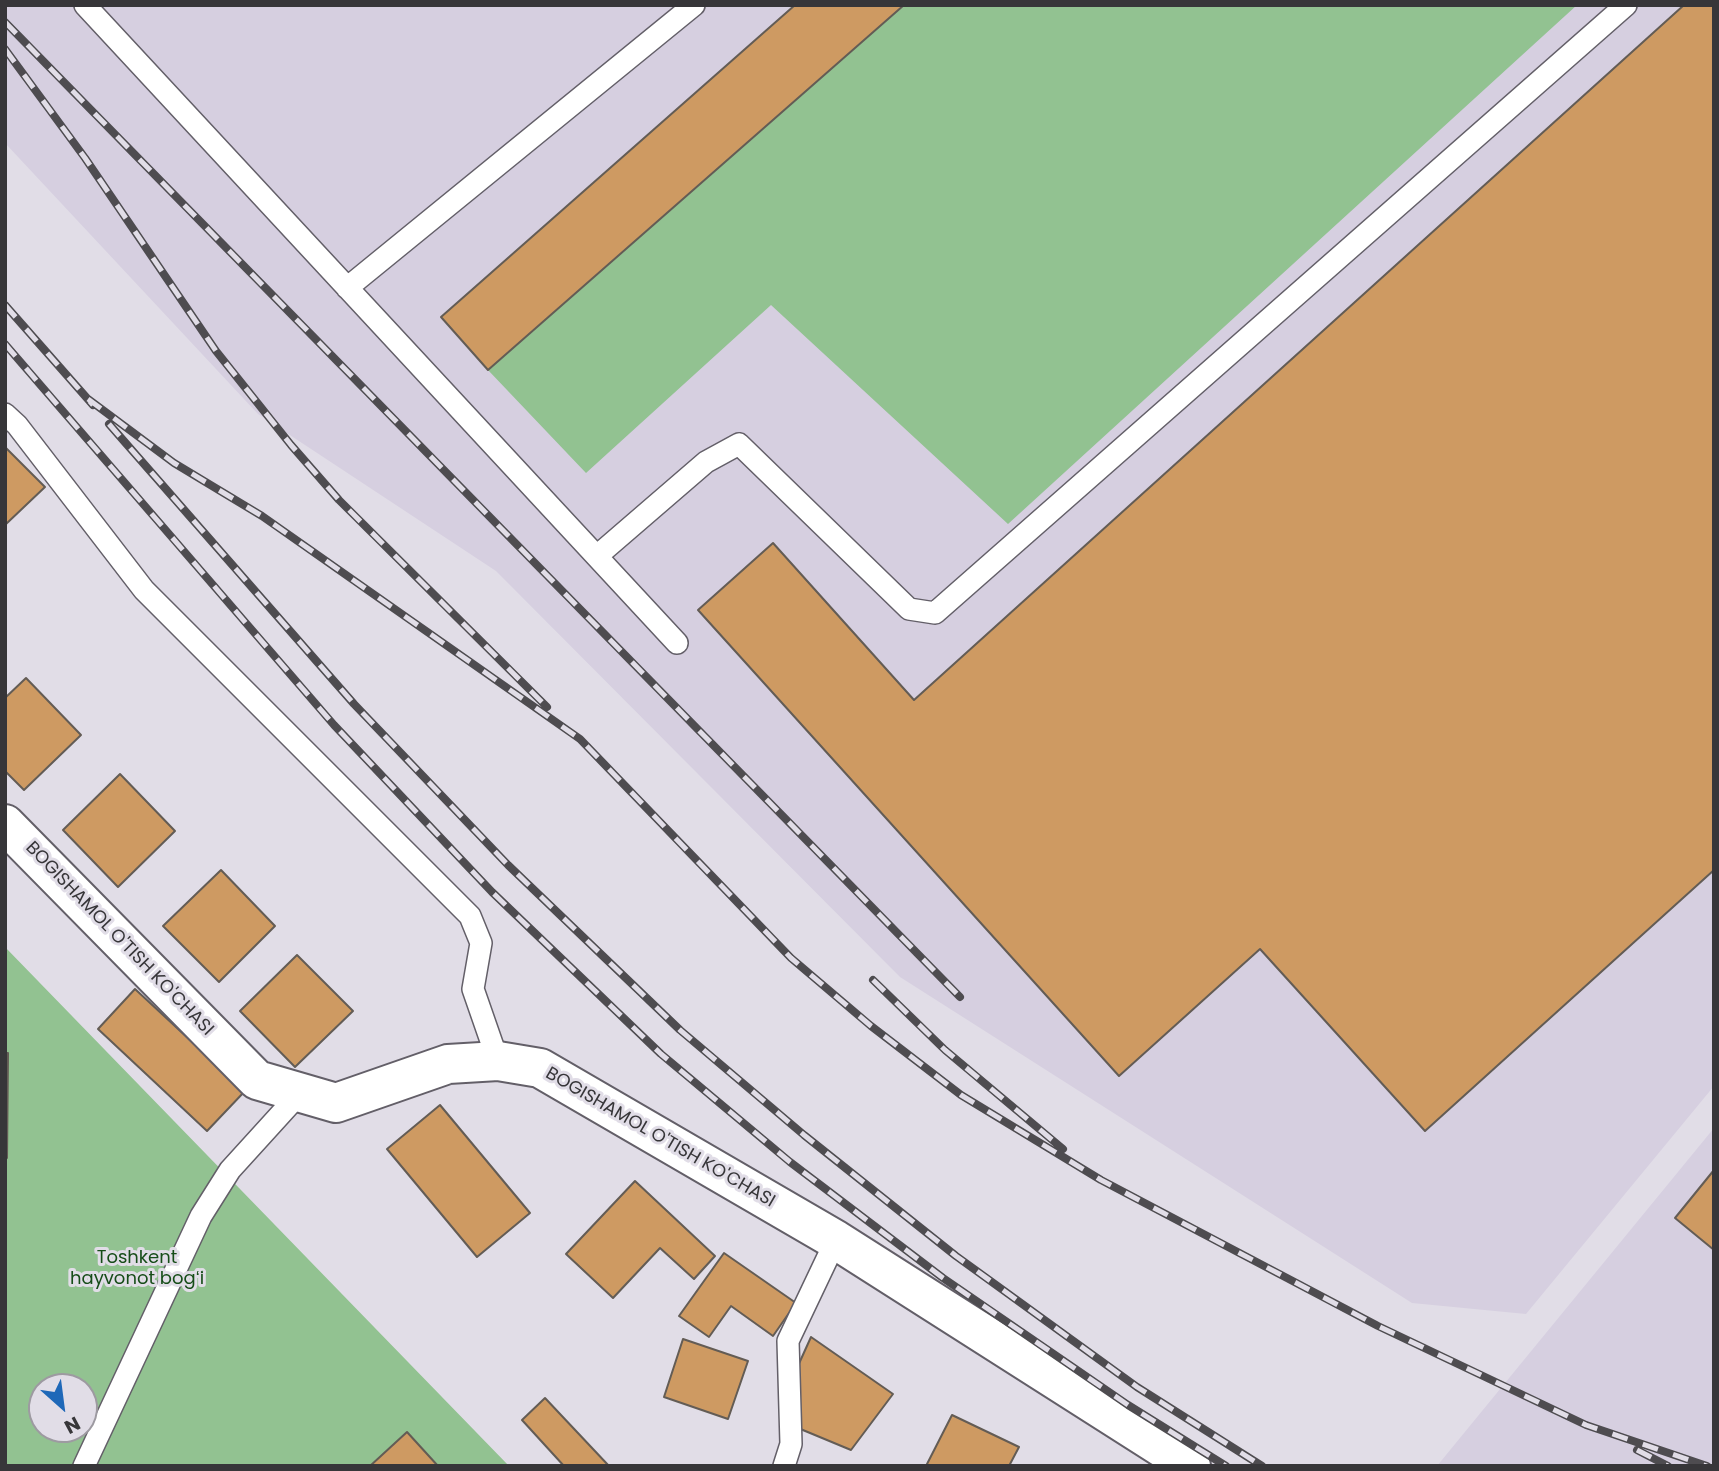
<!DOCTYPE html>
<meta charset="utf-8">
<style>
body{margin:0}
#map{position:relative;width:1719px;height:1471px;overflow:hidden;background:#e1dde7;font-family:Poppins,sans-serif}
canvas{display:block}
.frame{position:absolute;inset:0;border:7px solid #373639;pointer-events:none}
.north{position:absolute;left:28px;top:1373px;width:70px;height:70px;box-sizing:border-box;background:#e1dde7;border:2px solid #9d9aa1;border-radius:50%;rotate:152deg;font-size:19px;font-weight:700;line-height:28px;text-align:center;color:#373639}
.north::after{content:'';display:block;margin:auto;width:24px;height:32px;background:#1f68b8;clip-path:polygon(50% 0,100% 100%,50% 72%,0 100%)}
</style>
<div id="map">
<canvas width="1719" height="1471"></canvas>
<div class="frame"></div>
<div class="north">N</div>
</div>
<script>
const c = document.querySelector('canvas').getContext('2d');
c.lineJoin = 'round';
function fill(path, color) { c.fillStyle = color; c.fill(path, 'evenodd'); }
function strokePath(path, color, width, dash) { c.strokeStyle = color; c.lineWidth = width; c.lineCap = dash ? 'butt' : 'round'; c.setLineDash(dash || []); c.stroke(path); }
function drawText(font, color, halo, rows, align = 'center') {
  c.font = font + ' Poppins,sans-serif'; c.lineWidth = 6; c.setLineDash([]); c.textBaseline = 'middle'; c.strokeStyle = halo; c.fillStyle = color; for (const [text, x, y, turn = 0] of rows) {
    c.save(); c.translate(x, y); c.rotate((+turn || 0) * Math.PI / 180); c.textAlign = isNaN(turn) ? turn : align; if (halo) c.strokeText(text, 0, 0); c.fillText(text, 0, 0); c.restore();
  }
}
fill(new Path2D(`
 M 5,5 L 1714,5 L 1714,1086 L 1526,1314 L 1412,1303 L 900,977 L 496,571 L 258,414 L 5,143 Z
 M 1714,1128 L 1714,1466 L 1437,1466 Z`), '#d6cfe0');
fill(new Path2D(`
 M 904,5 L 1577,5 L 1008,524 L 771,305 L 586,473 L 488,370 Z
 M 5,947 L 509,1466 L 5,1466 ZM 42,1387 L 84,1387 L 84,1429 L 42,1429 Z`), '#92c291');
const building = new Path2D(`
 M 795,5 L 904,5 L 488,370 L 441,317 Z
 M 1684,5 L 1714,5 L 1714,870 L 1425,1131 L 1260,949 L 1119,1076 L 698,610 L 773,543 L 914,700 Z
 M 5,447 L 45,487 L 5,525 Z
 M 26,678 L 81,735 L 24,790 L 5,771 L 5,698 Z
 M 120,774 L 175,831 L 118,887 L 63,830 Z
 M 221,870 L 275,926 L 219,982 L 163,926 Z
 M 297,955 L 353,1011 L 295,1067 L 240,1011 Z
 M 135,989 L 245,1091 L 207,1131 L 98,1029 Z
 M 5,1053 L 8,1053 L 7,1158 L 5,1158 Z
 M 440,1105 L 530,1213 L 477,1257 L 387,1149 Z
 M 1714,1170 L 1714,1250 L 1675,1218 Z
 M 635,1181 L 715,1256 L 694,1279 L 660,1248 L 613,1298 L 566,1254 Z
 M 724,1253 L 796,1303 L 773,1336 L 731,1306 L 709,1337 L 679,1316 Z
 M 811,1337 L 893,1394 L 851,1450 L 798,1428 L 797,1368 Z
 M 683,1339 L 748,1361 L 728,1419 L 664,1397 Z
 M 545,1398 L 609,1466 L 564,1466 L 522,1420 Z
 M 952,1415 L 1019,1447 L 1009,1466 L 926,1466 Z
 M 407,1432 L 438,1466 L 370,1466 Z`);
fill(building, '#ce9a62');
strokePath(building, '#635c55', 2);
const lane = new Path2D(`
 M 85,5 L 677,643
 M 347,288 L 694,5
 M 5,414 L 17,425 L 144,590 L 470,916 L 481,943 L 473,989 L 498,1061
 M 597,556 L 706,462 L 739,444 L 909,609 L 935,613 L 1626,5
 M 84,1466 L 201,1216 L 230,1170 L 300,1093
 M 784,1466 L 791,1444 L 788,1341 L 836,1240`);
const street = new Path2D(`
 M 5,824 L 257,1080 L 336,1103 L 448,1064 L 498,1061 L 540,1068 L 836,1240 L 1191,1466`);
strokePath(lane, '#635f68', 24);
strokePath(street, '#635f68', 42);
strokePath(lane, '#fff', 21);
strokePath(street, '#fff', 38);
const rail = new Path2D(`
 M 5,22 L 960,997
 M 5,49 L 85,158 L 216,351 L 291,445 L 339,500 L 547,707
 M 5,305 L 93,405
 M 5,344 L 334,725 L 492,892 L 661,1054 L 790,1162 L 943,1278 L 1128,1405 L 1226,1466
 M 88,399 L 174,463 L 262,516 L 580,739 L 791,958 L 871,1026 L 961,1095 L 1101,1180 L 1378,1326 L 1586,1425 L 1707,1466
 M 109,424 L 354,704 L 508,865 L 680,1030 L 804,1135 L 956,1256 L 1137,1387 L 1262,1466
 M 873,980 L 945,1050 L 1063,1149
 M 1637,1450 L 1668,1466`);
strokePath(rail, '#4e4c50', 8);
strokePath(rail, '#e1dde7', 5, [16]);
drawText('18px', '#373639', '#e1dde7', [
 ["BOGISHAMOL O'TISH KO'CHASI",119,939,46],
 ["BOGISHAMOL O'TISH KO'CHASI",660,1138,30]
]);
drawText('18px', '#164d18', '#e1dde7', [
 ["Toshkent",137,1258],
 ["hayvonot bogʻi",137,1279]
]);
</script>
